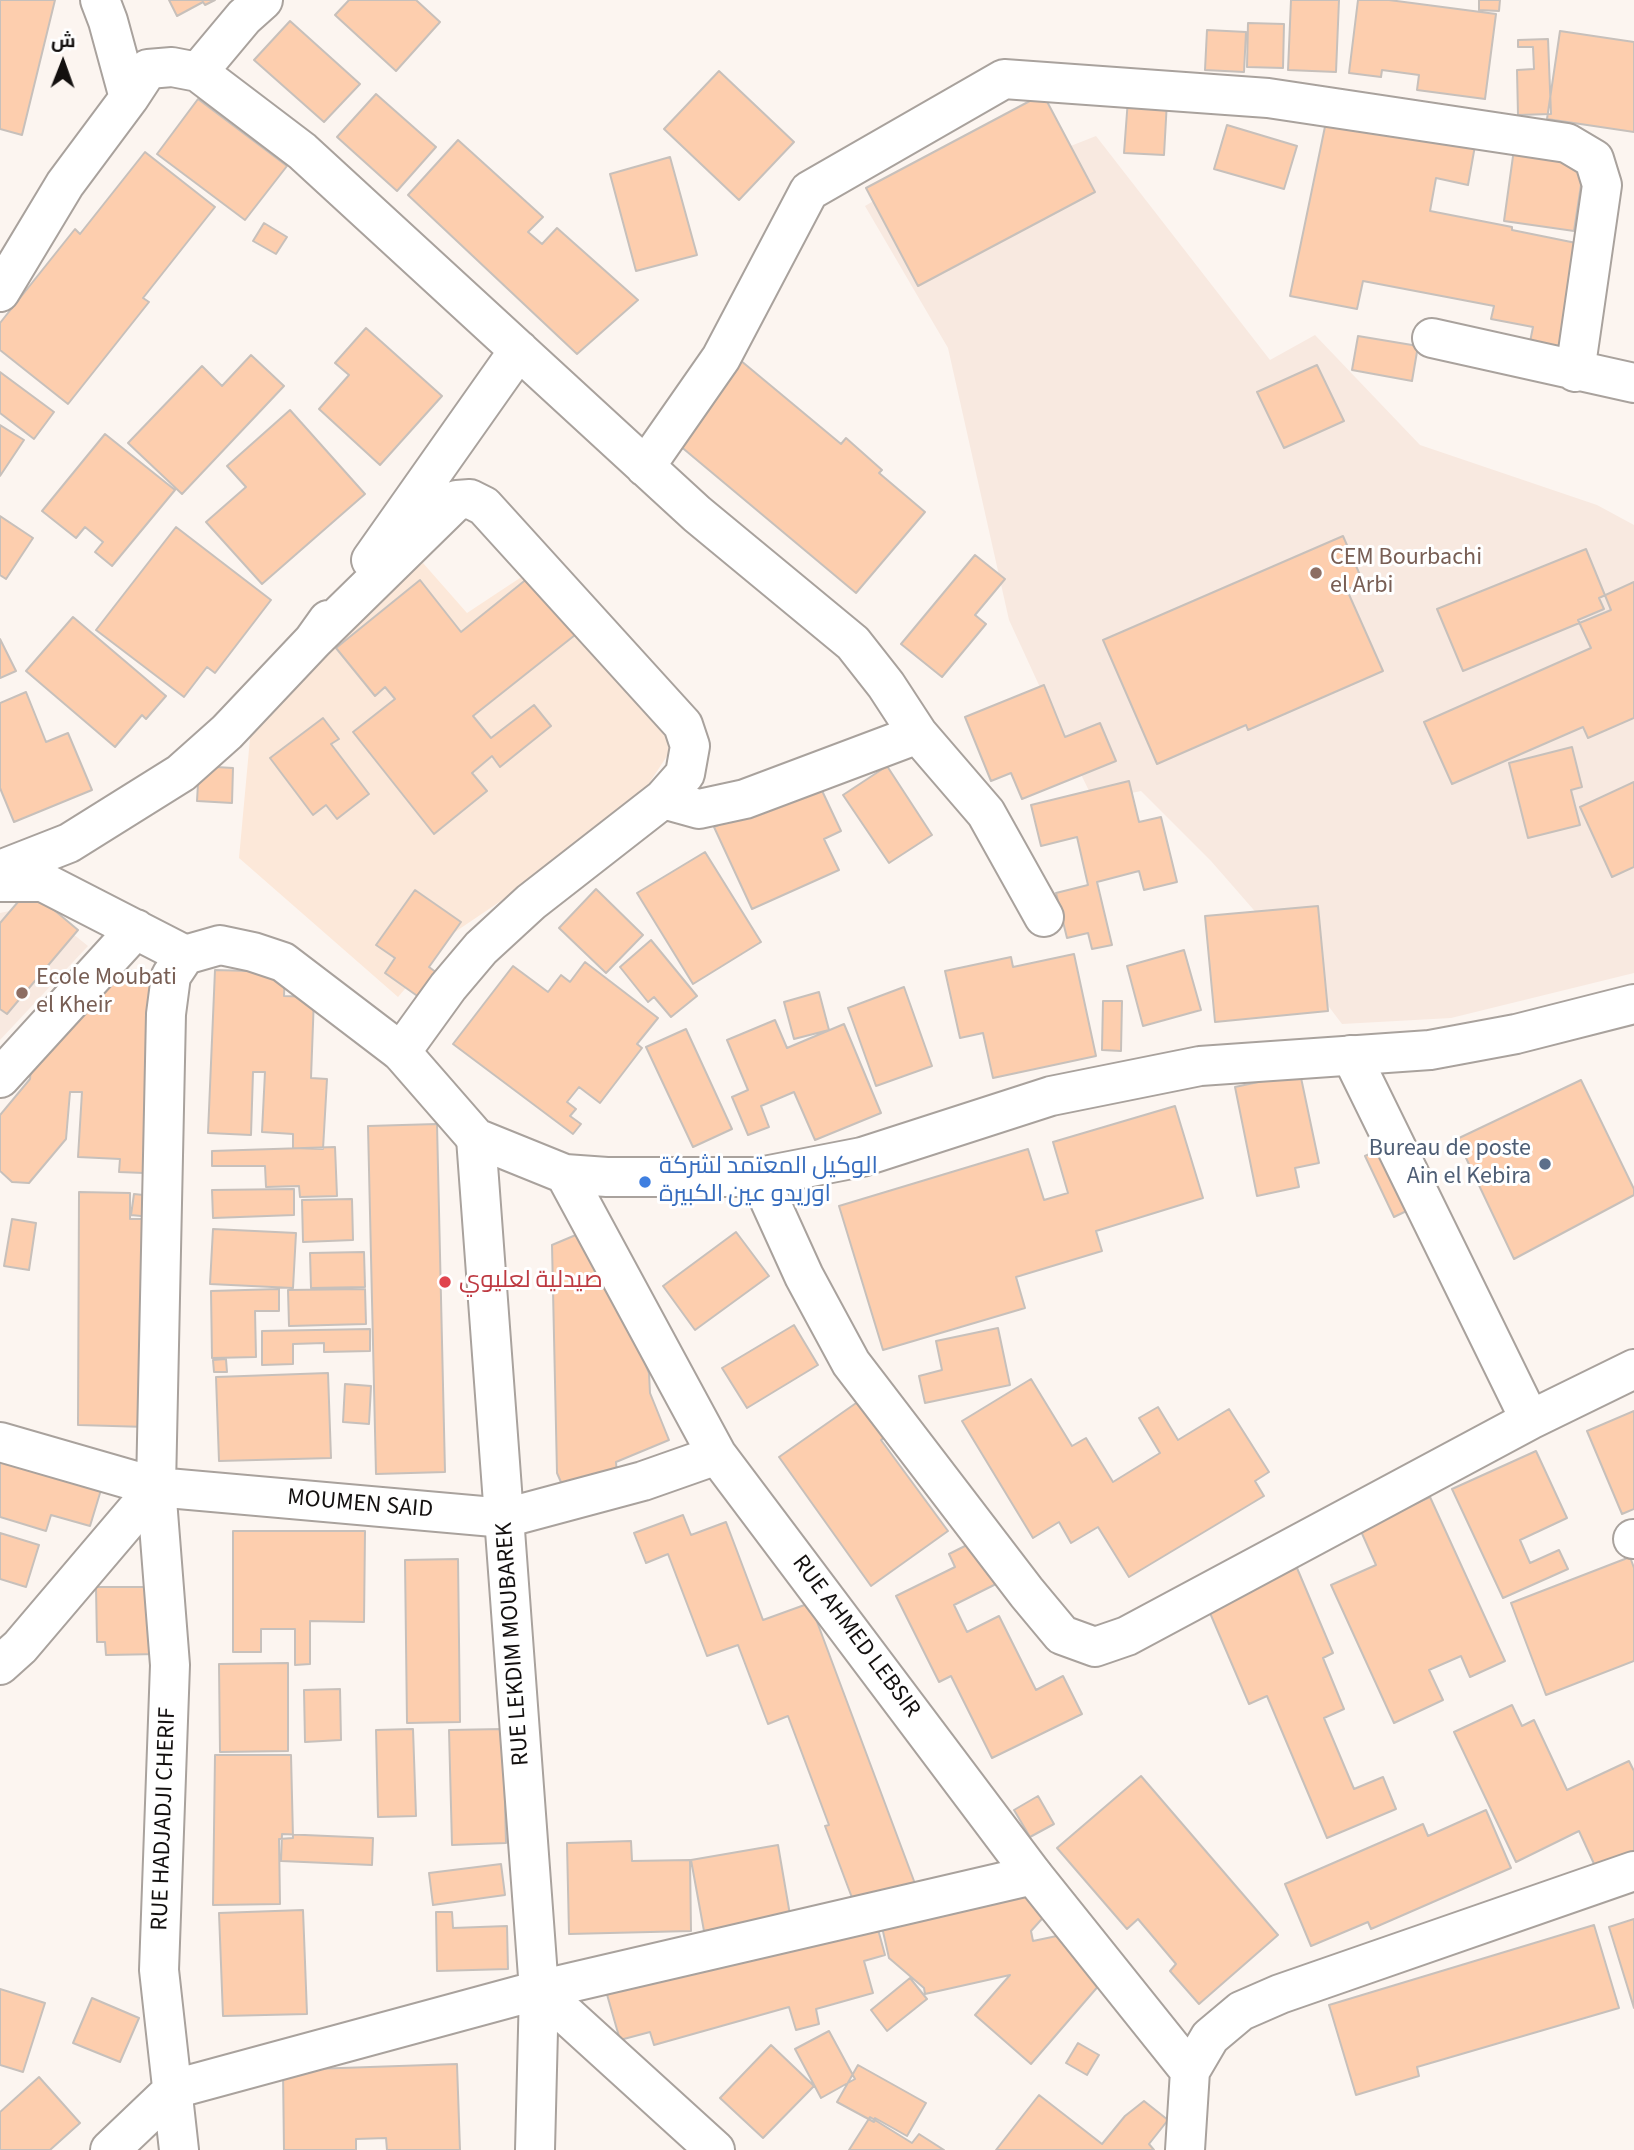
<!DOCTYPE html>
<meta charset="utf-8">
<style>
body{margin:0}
#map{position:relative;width:1634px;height:2150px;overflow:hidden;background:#fcf5f0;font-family:"Source Sans 3",Cairo,sans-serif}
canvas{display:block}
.north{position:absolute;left:28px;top:28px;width:70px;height:70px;-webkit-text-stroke:5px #fff;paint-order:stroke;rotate:1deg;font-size:19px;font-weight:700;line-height:28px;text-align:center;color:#13100f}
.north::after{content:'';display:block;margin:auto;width:24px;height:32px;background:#13100f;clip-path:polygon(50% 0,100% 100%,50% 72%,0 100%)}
</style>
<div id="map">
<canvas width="1634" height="2150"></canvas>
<div class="north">ش</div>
</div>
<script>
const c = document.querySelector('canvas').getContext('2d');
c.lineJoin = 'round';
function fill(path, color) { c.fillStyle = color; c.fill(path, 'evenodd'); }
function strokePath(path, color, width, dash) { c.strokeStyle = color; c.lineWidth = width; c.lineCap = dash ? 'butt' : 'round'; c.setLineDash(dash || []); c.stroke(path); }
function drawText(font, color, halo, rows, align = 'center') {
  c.font = font + ' "Source Sans 3",Cairo,sans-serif'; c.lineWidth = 6; c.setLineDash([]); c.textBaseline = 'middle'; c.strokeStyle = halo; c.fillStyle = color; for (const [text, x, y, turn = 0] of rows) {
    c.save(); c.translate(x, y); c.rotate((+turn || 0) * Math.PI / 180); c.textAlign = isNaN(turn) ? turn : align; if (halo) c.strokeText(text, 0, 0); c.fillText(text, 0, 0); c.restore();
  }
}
fill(new Path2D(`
 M 1029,110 L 1058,151 L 1096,136 L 1270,360 L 1315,335 L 1420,445 L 1597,505 L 1634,525 L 1634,973 L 1451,1018 L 1342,1024 L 1266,924 L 1211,861 L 1141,791 L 1094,801 L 1067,746 L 1009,620 L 948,348 L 865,206 Z
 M 37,905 L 88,946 L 0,1040 L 0,913 Z`), '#f8e9e0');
fill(new Path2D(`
 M 423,563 L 467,613 L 529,572 L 662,716 L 673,747 L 640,797 L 560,861 L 452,934 L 398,997 L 239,858 L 252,717 L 333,633 Z`), '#fce8d9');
const building = new Path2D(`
 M 0,0 L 55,0 L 22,135 L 0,129 Z
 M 169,0 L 215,0 L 205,5 L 203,2 L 177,16 Z
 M 349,0 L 416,0 L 440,22 L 396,71 L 335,15 Z
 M 1291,0 L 1339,0 L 1336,72 L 1288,70 Z
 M 1358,0 L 1389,0 L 1496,14 L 1485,99 L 1417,90 L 1419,75 L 1382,70 L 1381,77 L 1349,73 Z
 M 1479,0 L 1500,0 L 1499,11 L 1479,10 Z
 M 290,21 L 360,84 L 324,122 L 254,60 Z
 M 1248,23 L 1284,24 L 1283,68 L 1247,67 Z
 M 1207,30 L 1246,32 L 1244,72 L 1205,70 Z
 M 1560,31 L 1634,42 L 1634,132 L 1547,119 Z
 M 1548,39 L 1551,114 L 1518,115 L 1517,70 L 1534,69 L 1533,47 L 1518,47 L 1518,40 Z
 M 719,71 L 794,142 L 739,200 L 664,129 Z
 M 376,94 L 436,147 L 397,191 L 337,137 Z
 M 1043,94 L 1095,192 L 918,286 L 866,188 Z
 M 198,99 L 287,166 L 245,220 L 157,154 Z
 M 1128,99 L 1167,101 L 1164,155 L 1124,153 Z
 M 1328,112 L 1476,140 L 1468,185 L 1436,178 L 1430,211 L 1512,227 L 1512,230 L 1581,244 L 1558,358 L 1528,352 L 1533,327 L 1491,319 L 1494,306 L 1363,281 L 1357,309 L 1290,296 Z
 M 1227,125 L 1297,146 L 1284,189 L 1214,169 Z
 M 458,140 L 543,217 L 528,232 L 542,244 L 557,228 L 638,300 L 577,354 L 408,195 Z
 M 1514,149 L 1585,159 L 1574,231 L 1504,221 Z
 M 145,152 L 215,207 L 143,298 L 149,302 L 68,404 L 0,350 L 0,323 L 75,229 L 80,234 Z
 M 670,157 L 697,255 L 636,271 L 610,174 Z
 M 264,223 L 287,237 L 276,254 L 253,241 Z
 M 366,328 L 442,396 L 380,465 L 319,409 L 349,375 L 335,363 Z
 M 1358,336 L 1418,346 L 1412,381 L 1352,370 Z
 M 251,355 L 284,386 L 182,494 L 128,443 L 202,366 L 222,386 Z
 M 740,360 L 841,444 L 846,438 L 882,470 L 879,473 L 925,512 L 856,593 L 673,440 Z
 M 1317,365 L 1344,421 L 1284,448 L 1257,392 Z
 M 0,372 L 54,412 L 34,439 L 0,413 Z
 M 290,410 L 365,494 L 262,584 L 206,522 L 246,487 L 227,466 Z
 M 0,425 L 24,440 L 0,476 Z
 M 105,434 L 175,490 L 112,566 L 95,552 L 103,542 L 85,527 L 76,538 L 42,511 Z
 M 0,516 L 33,538 L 6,579 L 0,575 Z
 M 176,527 L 271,600 L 215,673 L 207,667 L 184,697 L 96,630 Z
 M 1343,536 L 1363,582 L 1347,590 L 1383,671 L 1248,730 L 1246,725 L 1157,764 L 1103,640 Z
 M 1586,549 L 1611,610 L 1463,671 L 1437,609 Z
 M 975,555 L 1005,579 L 975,615 L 986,624 L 942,677 L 901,644 Z
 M 528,578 L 575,635 L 473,716 L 491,738 L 534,705 L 551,726 L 500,767 L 492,756 L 472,773 L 487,791 L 434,834 L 353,732 L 395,699 L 385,687 L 375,696 L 336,648 L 420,580 L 461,632 Z
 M 1634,582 L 1634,718 L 1588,738 L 1583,727 L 1452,784 L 1424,722 L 1591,648 L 1578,620 L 1604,609 L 1599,598 Z
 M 73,617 L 166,696 L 146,719 L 142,715 L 115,747 L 26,671 Z
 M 0,639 L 16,671 L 0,678 Z
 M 1044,685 L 1065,737 L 1100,723 L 1116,761 L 1022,799 L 1011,773 L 991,781 L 965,717 Z
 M 26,692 L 46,742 L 68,733 L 92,790 L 14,822 L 0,788 L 0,703 Z
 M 323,718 L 339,739 L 331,744 L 369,794 L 337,819 L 326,805 L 313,815 L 270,758 Z
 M 1572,747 L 1582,787 L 1571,790 L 1580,825 L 1528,838 L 1509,763 Z
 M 199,766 L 233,768 L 232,803 L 197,801 Z
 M 887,766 L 932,835 L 889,863 L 843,795 Z
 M 817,780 L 841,831 L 824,839 L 839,870 L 752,909 L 714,827 Z
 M 1129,781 L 1139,822 L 1161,817 L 1177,882 L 1144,890 L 1139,871 L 1097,882 L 1112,945 L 1092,949 L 1088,933 L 1067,938 L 1056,893 L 1088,885 L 1077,837 L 1041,846 L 1031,805 Z
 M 1634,782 L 1634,867 L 1612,877 L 1580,807 Z
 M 705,852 L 761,942 L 693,984 L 637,893 Z
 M 29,889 L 78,930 L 7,1014 L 0,1009 L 0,923 Z
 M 596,889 L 643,935 L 606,973 L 559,928 Z
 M 415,890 L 461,922 L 429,967 L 441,976 L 423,1000 L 385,973 L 395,958 L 376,945 Z
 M 1318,906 L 1328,1011 L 1215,1022 L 1205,916 Z
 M 651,940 L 697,996 L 671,1017 L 654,997 L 648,1002 L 620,967 Z
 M 1184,950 L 1201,1010 L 1143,1026 L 1127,966 Z
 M 1074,954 L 1096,1056 L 993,1078 L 983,1033 L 960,1038 L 945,971 L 1011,957 L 1013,967 Z
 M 585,962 L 658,1018 L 637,1044 L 642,1048 L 600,1103 L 579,1087 L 567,1102 L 576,1109 L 570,1116 L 581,1124 L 573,1134 L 453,1044 L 513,966 L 548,992 L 561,975 L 570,982 Z
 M 114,970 L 134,971 L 157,991 L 144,1173 L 119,1172 L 120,1159 L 78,1157 L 82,1092 L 70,1092 L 66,1139 L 29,1183 L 12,1182 L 0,1171 L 0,1115 L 30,1079 L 31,1067 Z
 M 215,970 L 285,972 L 284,996 L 314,997 L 311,1078 L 327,1079 L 323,1149 L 293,1148 L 293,1134 L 262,1132 L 265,1072 L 253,1072 L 251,1135 L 208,1133 Z
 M 904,987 L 932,1066 L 876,1086 L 848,1008 Z
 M 819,992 L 829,1030 L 794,1039 L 784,1002 Z
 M 1103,1001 L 1122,1001 L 1121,1051 L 1102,1050 Z
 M 775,1020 L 787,1048 L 844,1024 L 881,1113 L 815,1140 L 794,1092 L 761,1106 L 769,1127 L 748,1135 L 732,1097 L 748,1090 L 727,1040 Z
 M 686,1029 L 732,1129 L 693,1147 L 646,1047 Z
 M 1300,1073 L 1319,1163 L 1295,1168 L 1299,1187 L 1257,1196 L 1235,1087 Z
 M 1581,1080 L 1634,1189 L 1634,1195 L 1514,1259 L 1457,1139 Z
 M 1175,1106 L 1203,1198 L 1096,1231 L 1102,1251 L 1016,1277 L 1025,1308 L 883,1350 L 839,1206 L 1028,1149 L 1044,1200 L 1068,1193 L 1053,1142 Z
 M 437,1124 L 445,1472 L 376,1474 L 368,1126 Z
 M 1393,1143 L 1421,1204 L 1394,1217 L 1365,1156 Z
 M 335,1147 L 337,1196 L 300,1197 L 299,1186 L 266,1187 L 265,1166 L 212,1166 L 212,1151 Z
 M 294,1189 L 294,1215 L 213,1218 L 212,1190 Z
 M 79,1192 L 130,1193 L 130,1219 L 150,1219 L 147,1427 L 78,1425 Z
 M 134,1194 L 153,1196 L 151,1217 L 131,1215 Z
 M 352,1199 L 353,1240 L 303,1242 L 302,1200 Z
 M 12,1219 L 36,1223 L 29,1270 L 4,1266 Z
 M 213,1229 L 296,1233 L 293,1288 L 210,1284 Z
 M 590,1229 L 649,1373 L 650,1393 L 669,1440 L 616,1462 L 618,1486 L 567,1496 L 557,1473 L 552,1245 Z
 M 736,1232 L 769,1276 L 695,1330 L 663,1286 Z
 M 364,1252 L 365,1287 L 311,1288 L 310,1253 Z
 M 279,1289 L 279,1311 L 255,1311 L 256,1357 L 212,1358 L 211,1291 Z
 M 365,1289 L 366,1324 L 289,1326 L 288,1290 Z
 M 794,1325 L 818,1365 L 747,1408 L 722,1368 Z
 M 998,1328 L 1010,1385 L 925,1403 L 919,1376 L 942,1370 L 936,1341 Z
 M 370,1329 L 370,1351 L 324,1352 L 324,1343 L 293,1344 L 293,1364 L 262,1365 L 262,1331 Z
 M 226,1359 L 227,1372 L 214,1372 L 213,1360 Z
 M 328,1373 L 331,1458 L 219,1461 L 216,1377 Z
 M 1031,1379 L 1072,1446 L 1086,1438 L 1113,1482 L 1160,1453 L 1139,1418 L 1158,1407 L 1178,1440 L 1229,1409 L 1269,1472 L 1255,1481 L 1264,1496 L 1129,1577 L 1098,1527 L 1071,1543 L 1059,1522 L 1033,1538 L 962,1421 Z
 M 345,1384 L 371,1386 L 369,1424 L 343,1422 Z
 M 859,1401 L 885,1437 L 881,1440 L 948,1531 L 871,1586 L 779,1457 Z
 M 1634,1411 L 1634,1509 L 1622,1514 L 1587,1431 Z
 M 0,1448 L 104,1480 L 90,1526 L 51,1515 L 46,1531 L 0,1517 Z
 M 1536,1451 L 1567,1518 L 1520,1540 L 1530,1563 L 1559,1550 L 1568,1569 L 1503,1598 L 1452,1489 Z
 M 1430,1497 L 1505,1661 L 1470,1677 L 1461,1656 L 1429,1670 L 1443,1700 L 1394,1723 L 1331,1585 L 1376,1565 L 1360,1529 Z
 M 683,1515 L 691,1535 L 726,1522 L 763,1620 L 810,1603 L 917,1889 L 857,1911 L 825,1826 L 829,1825 L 788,1716 L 768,1724 L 738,1645 L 707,1656 L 668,1554 L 646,1563 L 634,1533 Z
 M 233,1531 L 365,1531 L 364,1622 L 310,1621 L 310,1664 L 295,1665 L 295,1629 L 261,1629 L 261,1652 L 233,1652 Z
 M 0,1533 L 39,1545 L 26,1587 L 0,1579 Z
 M 977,1540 L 998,1583 L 954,1605 L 967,1632 L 999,1616 L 1036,1690 L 1063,1676 L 1082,1714 L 992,1758 L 951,1676 L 939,1682 L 896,1596 L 955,1567 L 949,1554 Z
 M 1630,1557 L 1634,1568 L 1634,1661 L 1546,1695 L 1511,1603 Z
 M 458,1559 L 460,1722 L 407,1723 L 405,1560 Z
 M 1297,1568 L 1333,1653 L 1323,1658 L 1344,1709 L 1324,1718 L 1354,1789 L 1383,1777 L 1396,1809 L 1327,1838 L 1267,1696 L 1249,1704 L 1207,1606 Z
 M 96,1587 L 158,1587 L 159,1654 L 106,1655 L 105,1642 L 97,1642 Z
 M 288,1663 L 288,1751 L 220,1752 L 219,1664 Z
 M 340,1689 L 341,1740 L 305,1742 L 304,1690 Z
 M 1512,1705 L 1522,1726 L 1534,1720 L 1567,1790 L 1629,1761 L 1634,1771 L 1634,1861 L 1600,1877 L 1579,1831 L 1516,1862 L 1454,1732 Z
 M 413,1729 L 416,1816 L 378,1817 L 376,1730 Z
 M 503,1729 L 506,1843 L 452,1845 L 449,1730 Z
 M 215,1755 L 291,1755 L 293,1838 L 279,1839 L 280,1904 L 213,1905 Z
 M 1141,1776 L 1278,1935 L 1199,2004 L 1170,1971 L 1176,1964 L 1138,1919 L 1127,1929 L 1057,1848 Z
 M 1038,1796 L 1054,1824 L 1030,1837 L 1014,1810 Z
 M 1486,1810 L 1511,1868 L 1371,1929 L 1368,1922 L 1311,1946 L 1285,1884 L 1423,1824 L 1428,1836 Z
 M 282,1834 L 373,1838 L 372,1865 L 281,1861 Z
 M 631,1841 L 632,1861 L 690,1860 L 691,1931 L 569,1934 L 567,1843 Z
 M 778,1845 L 790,1915 L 704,1931 L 691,1860 Z
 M 501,1864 L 505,1895 L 433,1905 L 429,1873 Z
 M 1030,1894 L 1049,1911 L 1031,1931 L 1033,1941 L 1071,1933 L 1107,1976 L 1031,2064 L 975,2015 L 1010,1975 L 925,1994 L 924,1988 L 889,1958 L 882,1927 Z
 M 303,1910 L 307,2014 L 223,2016 L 219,1913 Z
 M 436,1912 L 452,1912 L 453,1928 L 507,1926 L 508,1969 L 437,1971 Z
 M 1634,1919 L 1634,2008 L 1609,1927 Z
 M 876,1922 L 885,1955 L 864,1961 L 873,1993 L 816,2009 L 819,2024 L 796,2030 L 789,2007 L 654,2045 L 650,2032 L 620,2040 L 604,1984 Z
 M 1594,1925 L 1619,2008 L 1417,2067 L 1419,2076 L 1356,2095 L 1329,2005 Z
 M 910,1978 L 927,1999 L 887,2031 L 871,2010 Z
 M 0,1989 L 45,2003 L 23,2072 L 0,2065 Z
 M 92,1998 L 139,2018 L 120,2062 L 73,2043 Z
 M 829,2031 L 855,2079 L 821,2098 L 795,2049 Z
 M 1078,2043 L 1099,2055 L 1087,2075 L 1066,2063 Z
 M 771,2045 L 814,2086 L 763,2138 L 720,2098 Z
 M 457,2064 L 460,2150 L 387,2150 L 386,2138 L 356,2139 L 356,2150 L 284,2150 L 283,2070 Z
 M 858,2065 L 926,2103 L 907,2136 L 875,2118 L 874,2122 L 837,2102 Z
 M 39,2077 L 80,2123 L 50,2150 L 0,2150 L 0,2112 Z
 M 1039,2095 L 1102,2144 L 1125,2116 L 1144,2101 L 1168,2120 L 1149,2144 L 1154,2150 L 996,2150 Z
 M 870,2117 L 912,2143 L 919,2134 L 944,2150 L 849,2150 Z`);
fill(building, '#fdceae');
strokePath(building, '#c7c0bb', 2);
const street = new Path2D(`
 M 198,72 L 244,17 L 263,0
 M 129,98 L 148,69 L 172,67 L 198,72 L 302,151 L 697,514 L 853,643 L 886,685 L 918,734 L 986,813 L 1044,917
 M 0,292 L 65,184 L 129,98 L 108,21 L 100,0
 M 1432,338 L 1634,383
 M 645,467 L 721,358 L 809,191 L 1004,79 L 1268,98 L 1567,143 L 1594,159 L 1602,185 L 1575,372
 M 371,560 L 519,350
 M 313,641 L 457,500 L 470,499 L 484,506 L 683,725 L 690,746 L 685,774 L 663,799 L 531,902 L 481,948 L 448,987 L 401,1052
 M 663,799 L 699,809 L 745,799 L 918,734
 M 0,870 L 69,843 L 181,773 L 227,732 L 313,641 L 328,620
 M 0,882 L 43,882 L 185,955
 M 1351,1055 L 1530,1420
 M 0,1078 L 136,929
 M 476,1138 L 539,1990 L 535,2150
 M 759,1177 L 804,1276 L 851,1363 L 1027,1593 L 1062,1635 L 1095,1647 L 1127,1636 L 1530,1420 L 1634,1369
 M 156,1487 L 170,1665 L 159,1970 L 179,2150
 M 1633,1539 L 1634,1539
 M 539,1990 L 715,2150
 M 110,2150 L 174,2089 L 539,1990 L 1033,1875`);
const secondary = new Path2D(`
 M 565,1174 L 717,1455 L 1033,1875 L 1190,2071
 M 0,1442 L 156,1487 L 505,1518 L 643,1481 L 717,1455
 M 0,1665 L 20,1647 L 156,1487 L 166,1014 L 171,976 L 185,955 L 220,945 L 253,952 L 283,962 L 401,1052 L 476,1138 L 565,1174 L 607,1177 L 759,1177 L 862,1157 L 1051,1096 L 1200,1066 L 1430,1050 L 1516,1034 L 1634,1004
 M 1185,2150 L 1190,2071 L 1210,2037 L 1241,2011 L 1280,1994 L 1634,1871`);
strokePath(street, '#a9a29d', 42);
strokePath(secondary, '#a9a29d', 42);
strokePath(street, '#fff', 38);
strokePath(secondary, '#fff', 38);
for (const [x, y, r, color] of [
 [1316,573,7,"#8d6e63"],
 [22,993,7,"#8d6e63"],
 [1545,1164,7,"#5c6f8a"],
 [645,1182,7,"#3f7fe0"],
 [445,1282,7,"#e0444e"]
]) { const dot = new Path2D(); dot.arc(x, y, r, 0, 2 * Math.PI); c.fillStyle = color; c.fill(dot); strokePath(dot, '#fff', 2.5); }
drawText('24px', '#785e54', '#fff', [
 ["CEM Bourbachi",1330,559],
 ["el Arbi",1330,587],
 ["Ecole Moubati",36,979],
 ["el Kheir",36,1007]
], 'left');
drawText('24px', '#4e5e75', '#fff', [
 ["Bureau de poste",1531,1150],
 ["Ain el Kebira",1531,1178]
], 'right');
drawText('24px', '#366cbe', '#fff', [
 ["الوكيل المعتمد لشركة",659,1168],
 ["اوريدو عين الكبيرة",659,1196]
], 'left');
drawText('24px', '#be3a42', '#fff', [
 ["صيدلية لعليوي",459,1282]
], 'left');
drawText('24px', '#13100f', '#fff', [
 ["MOUMEN SAID",360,1505,5],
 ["RUE AHMED LEBSIR",855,1637,53],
 ["RUE LEKDIM MOUBAREK",514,1644,-94],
 ["RUE HADJADJI CHERIF",165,1819,-88]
]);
</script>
